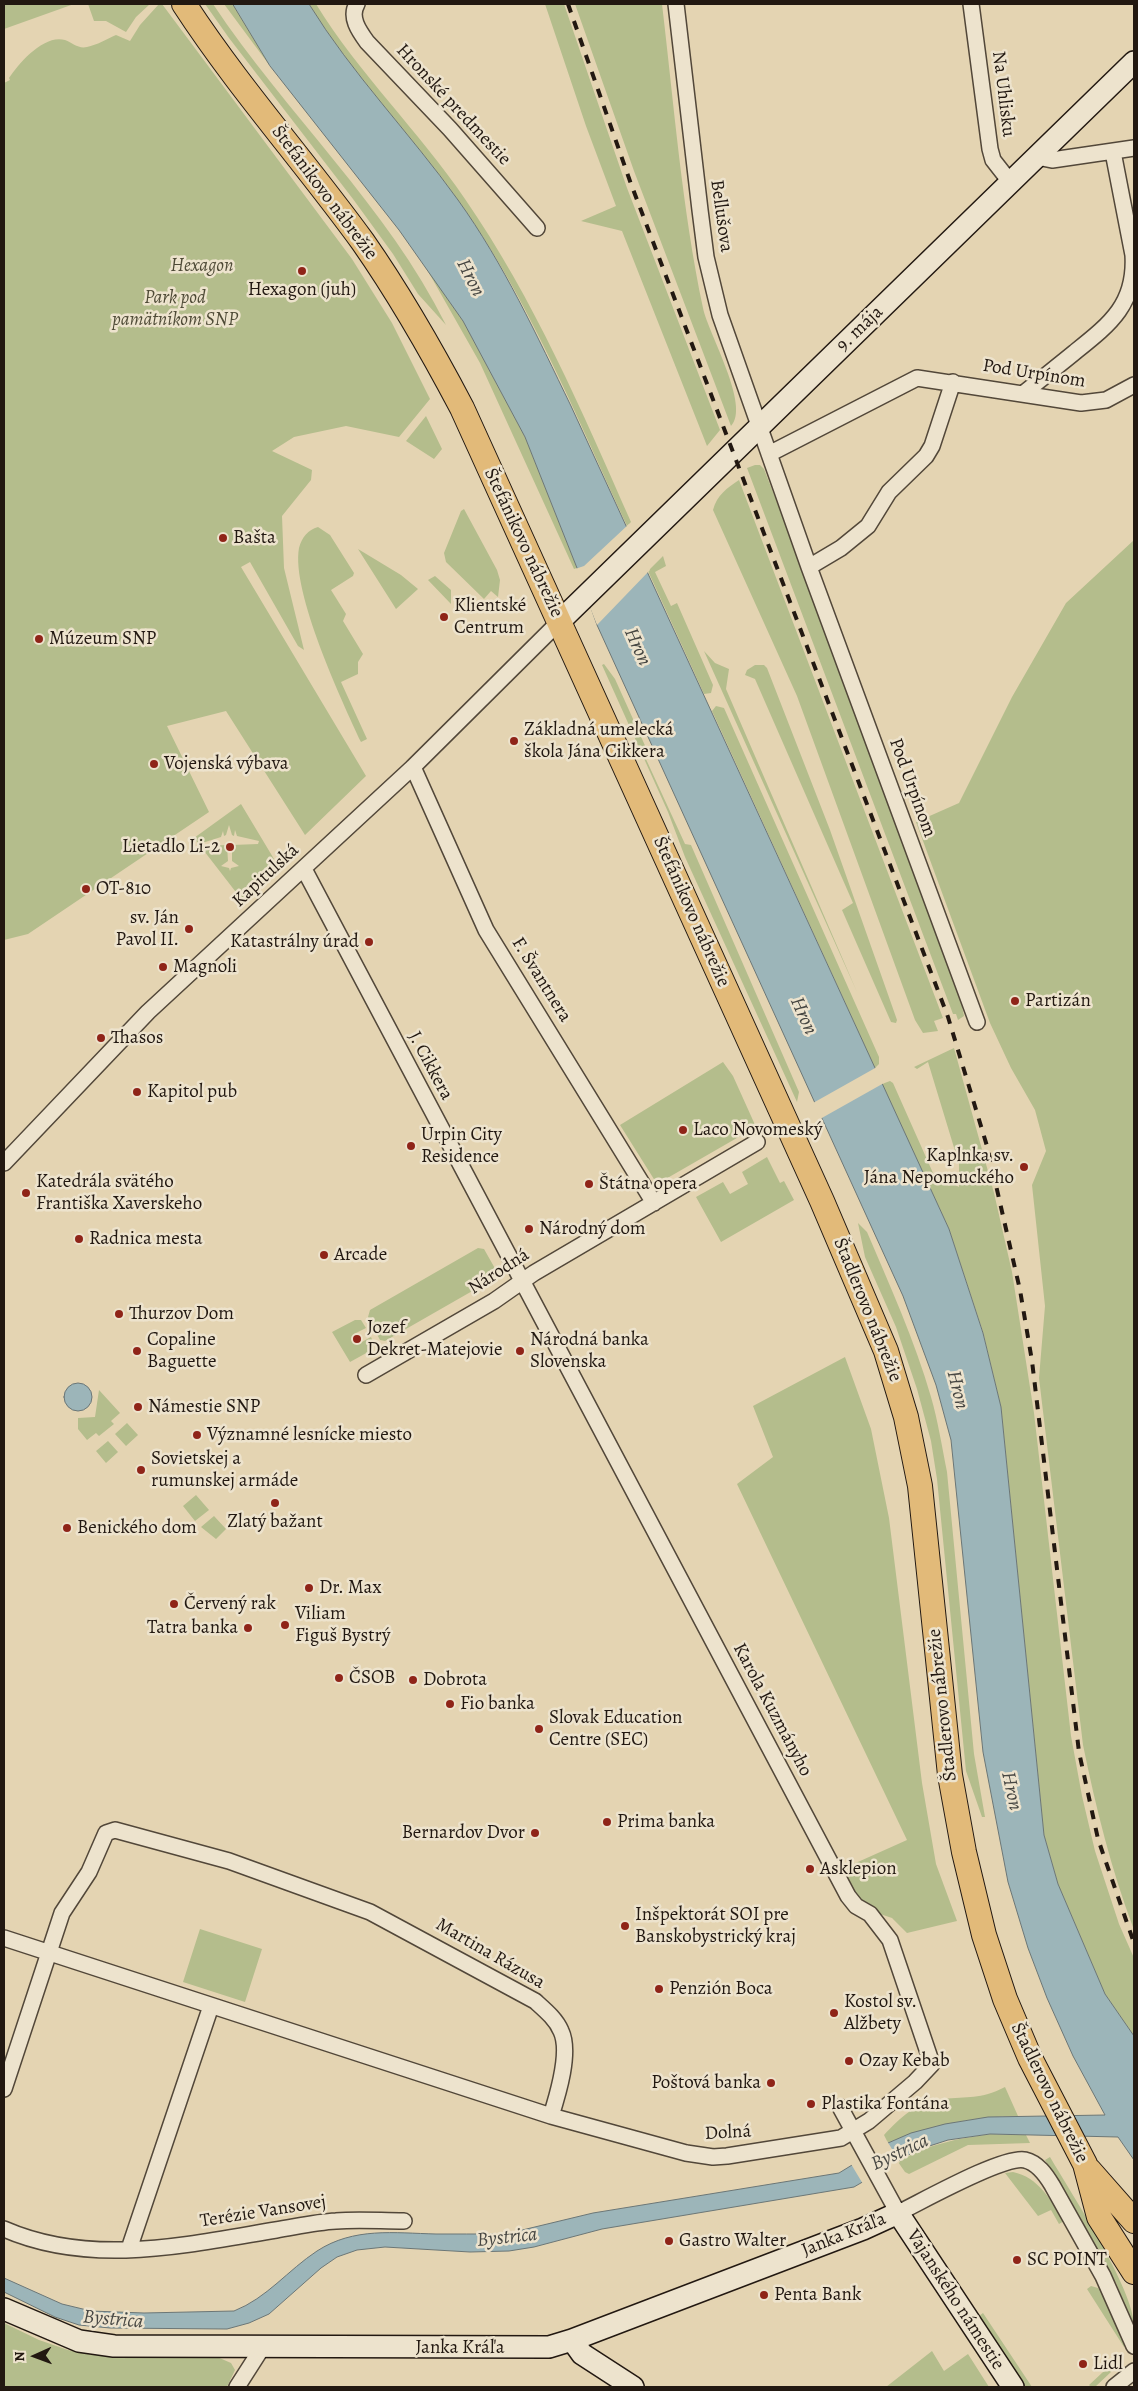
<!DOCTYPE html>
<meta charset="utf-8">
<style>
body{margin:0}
#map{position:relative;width:1138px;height:2391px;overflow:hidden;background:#e4d4b2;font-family:Alegreya,serif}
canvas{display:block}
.frame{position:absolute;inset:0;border:5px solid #221811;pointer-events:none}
.north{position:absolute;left:10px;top:2331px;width:50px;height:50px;-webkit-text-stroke:4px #ede3cd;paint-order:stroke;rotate:268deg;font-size:14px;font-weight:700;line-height:20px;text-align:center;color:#221811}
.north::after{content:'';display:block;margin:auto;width:18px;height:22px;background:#221811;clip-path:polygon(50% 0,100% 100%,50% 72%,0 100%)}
</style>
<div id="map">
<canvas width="1138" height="2391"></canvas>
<div class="frame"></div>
<div class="north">N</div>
</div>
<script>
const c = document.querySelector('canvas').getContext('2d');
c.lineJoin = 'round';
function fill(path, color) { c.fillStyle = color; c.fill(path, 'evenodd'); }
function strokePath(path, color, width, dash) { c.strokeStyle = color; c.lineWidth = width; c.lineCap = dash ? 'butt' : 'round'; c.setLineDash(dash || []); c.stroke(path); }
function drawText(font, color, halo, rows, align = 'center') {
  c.font = font + ' Alegreya,serif'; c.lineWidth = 5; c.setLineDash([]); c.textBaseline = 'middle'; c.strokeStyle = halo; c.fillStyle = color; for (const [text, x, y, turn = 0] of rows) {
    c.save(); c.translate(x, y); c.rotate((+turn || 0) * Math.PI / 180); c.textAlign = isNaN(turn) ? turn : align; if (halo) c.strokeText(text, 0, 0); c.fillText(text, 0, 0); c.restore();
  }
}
fill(new Path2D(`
 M 4,4 L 74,4 L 4,29 Z
 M 88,4 L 150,4 L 136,17 L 126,32 L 106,21 L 94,21 Z
 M 159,4 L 162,4 L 352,259 L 392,323 L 430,399 L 399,437 L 346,426 L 294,437 L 272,451 L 312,470 L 311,480 L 282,516 L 284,568 L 304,650 L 298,646 L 250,562 L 241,567 L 366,776 L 305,835 L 226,711 L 167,726 L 209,812 L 28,934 L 4,940 L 4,83 L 10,80 L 9,78 C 19,63 44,34 65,40 C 73,43 78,49 87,47 C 97,45 107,39 116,35 L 130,41 L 140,25 Z
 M 205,4 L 213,4 C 286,114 387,206 446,325 L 418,294 L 393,254 L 353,199 L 229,38 Z
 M 224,4 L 233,4 L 270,66 Z
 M 309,4 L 316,4 C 359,74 419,131 465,199 C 534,299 582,411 631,522 L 627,526 C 576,416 529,299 458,200 C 410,133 352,74 309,4 Z
 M 545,4 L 564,4 L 627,188 L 720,430 L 707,446 L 622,231 L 581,221 L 616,206 L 586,126 Z
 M 575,4 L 662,4 C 674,105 682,208 703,308 C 708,333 751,406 731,426 L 634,171 Z
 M 425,266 L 463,321 L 525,437 L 577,568 L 574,569 L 480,363 Z
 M 426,416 L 442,449 L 434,459 L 406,441 Z
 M 755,465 L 760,465 L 764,469 L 802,567 L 962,1006 L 964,1016 L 958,1020 L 956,1014 L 953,1014 L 747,468 Z
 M 739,480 L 943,1018 L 934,1021 L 938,1031 L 923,1033 L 915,1020 L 797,696 L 713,510 C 717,495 727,488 739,480 Z
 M 464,509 L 497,570 L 500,580 L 498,597 L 491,591 L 484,599 L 446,562 L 444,553 L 461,511 Z
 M 318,527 L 330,535 L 354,573 L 353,576 L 331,590 L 346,614 L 343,621 L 363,654 L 358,662 L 358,674 L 341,682 L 367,739 L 361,742 C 342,701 291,592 299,548 C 302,537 308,530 318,527 Z
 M 1134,540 L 1134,1930 C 1111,1869 1096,1808 1083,1745 L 1039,1378 L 1045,1306 L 1032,1185 L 1046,1151 L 1035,1110 L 1011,1068 L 990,1023 L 916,822 L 959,803 L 1012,697 L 1066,603 Z
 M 358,549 L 401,575 L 418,589 L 396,609 Z
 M 663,556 L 666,566 L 655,572 L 671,606 L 677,603 L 713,685 L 711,693 L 704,694 L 648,571 Z
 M 435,576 L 451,590 L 451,604 L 428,580 Z
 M 704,651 L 715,663 L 729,669 L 726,689 L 857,992 Z
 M 604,664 L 615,679 L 647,750 L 645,757 L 685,844 L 691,845 L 799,1092 L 797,1102 L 685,857 L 668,812 L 602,665 Z
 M 755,665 L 764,665 L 767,668 L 830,830 L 897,1020 L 896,1023 L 891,1022 L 842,910 L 853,903 L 755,679 L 745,675 L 747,670 Z
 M 716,706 L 724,708 L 879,1057 L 879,1064 L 875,1068 L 712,711 Z
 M 241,804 L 274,859 L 273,872 L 242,900 L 194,838 ZM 229,825 L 232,835 L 234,836 L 235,830 L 237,836 L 259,841 L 258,844 L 232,845 L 232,861 L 239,866 L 231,868 L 230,871 L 229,868 L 221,866 L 228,861 L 227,845 L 202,846 L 199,844 L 221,837 L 223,831 L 224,836 L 226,835 Z
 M 954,1048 L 994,1193 L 1012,1272 L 1034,1413 L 1071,1736 L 1082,1796 L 1095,1851 L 1119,1924 L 1134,1958 L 1134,2036 L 1105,1994 L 1058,1884 L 1044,1835 L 1001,1407 L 983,1332 L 949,1229 L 882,1084 L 890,1081 L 893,1083 L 933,1173 L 959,1187 L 959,1164 L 928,1062 L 917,1069 L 914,1067 Z
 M 723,1062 L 733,1076 L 756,1127 L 657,1184 L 620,1125 Z
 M 767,1157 L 780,1183 L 784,1181 L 794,1200 L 721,1242 L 696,1197 L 723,1182 L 730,1194 L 748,1184 L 742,1172 Z
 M 858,1223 L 867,1232 C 890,1286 915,1341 931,1397 C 938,1421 942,1447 947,1472 L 974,1754 L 985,1817 L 982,1817 L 966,1771 L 937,1479 L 931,1441 L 917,1389 L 896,1327 L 865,1257 Z
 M 478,1248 L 484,1249 L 497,1272 L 495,1278 L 385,1341 L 380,1340 L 368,1317 L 370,1310 Z
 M 355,1320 L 361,1320 L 366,1328 L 354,1334 L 358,1344 L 371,1337 L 374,1344 L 370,1351 L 350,1362 L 332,1332 Z
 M 845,1357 L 871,1429 L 889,1518 L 922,1783 L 936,1864 L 957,1921 L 907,1933 L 892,1918 L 862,1908 L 840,1870 L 907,1840 L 737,1484 L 773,1457 L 753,1406 Z
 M 99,1390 L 120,1413 L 111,1421 L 114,1424 L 99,1436 L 96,1433 L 87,1440 L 78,1429 L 78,1418 L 95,1417 Z
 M 127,1423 L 138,1435 L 126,1446 L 115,1434 Z
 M 108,1441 L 118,1452 L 106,1463 L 96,1451 Z
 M 196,1495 L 209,1510 L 195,1521 L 183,1506 Z
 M 214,1516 L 226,1529 L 216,1539 L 201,1527 Z
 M 200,1929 L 262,1949 L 245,2002 L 183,1982 Z
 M 1005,2087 L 1018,2116 C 972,2117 930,2125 888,2143 L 884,2135 C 900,2118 917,2101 942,2099 C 969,2096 979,2100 1005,2087 Z
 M 990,2134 L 1026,2135 L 1030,2143 L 968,2145 L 909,2174 L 905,2172 L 898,2162 C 928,2144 956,2139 990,2134 Z
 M 1050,2157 C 1071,2193 1134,2289 1134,2326 L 1116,2283 L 1045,2160 Z
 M 1013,2172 C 1038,2177 1051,2200 1064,2221 L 1059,2224 L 1051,2210 L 1038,2216 L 1005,2173 Z
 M 1091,2286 L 1098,2288 L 1103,2293 L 1124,2342 L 1124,2347 L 1087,2289 Z
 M 983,2313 L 1032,2387 L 1025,2387 L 979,2316 Z
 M 4,2323 L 39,2340 L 68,2350 L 92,2355 L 215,2356 L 231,2363 L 235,2370 L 227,2387 L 4,2387 Z
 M 932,2351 L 944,2371 L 968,2354 L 989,2387 L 886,2387 Z
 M 1116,2360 L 1111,2372 L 1095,2387 L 1091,2387 L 1089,2385 Z`), '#b4bd8c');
const water = new Path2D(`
 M 233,4 L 309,4 C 352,74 410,133 458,200 C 504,264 537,336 571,406 L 949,1229 L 983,1333 L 1001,1407 L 1044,1835 L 1058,1884 L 1105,1994 L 1134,2036 L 1134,2160 L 1118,2137 L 990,2134 L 948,2140 L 917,2150 L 854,2187 L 602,2229 L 534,2247 L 509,2251 L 470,2252 L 385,2247 L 357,2250 L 337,2257 L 321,2268 L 269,2314 L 249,2323 L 227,2329 L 110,2328 L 79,2325 L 55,2317 L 4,2292 L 4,2278 L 62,2304 L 91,2311 L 144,2313 L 234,2311 C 267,2298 288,2270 317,2251 C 354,2227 394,2233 436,2234 C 456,2234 477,2234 497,2234 L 514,2232 L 593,2213 L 839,2173 L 888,2143 L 911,2133 L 945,2124 L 988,2117 L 1105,2115 L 1073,2056 L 1047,1998 L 1028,1948 L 1008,1882 L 983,1752 L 951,1440 L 936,1385 L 903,1296 L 597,625 L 577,568 L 525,437 L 463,321 L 399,230 L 270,66 Z
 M64 1397a14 14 0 1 1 28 0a14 14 0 1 1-28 0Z`);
fill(water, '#9cb5b9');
strokePath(water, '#6b7676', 1);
fill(new Path2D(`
 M 629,524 L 650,570 L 597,625 L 575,569 L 584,566 Z
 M 877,1067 L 884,1083 L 820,1119 L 813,1103 Z
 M 887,2141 L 900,2162 L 863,2184 L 851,2164 Z`), '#e4d4b2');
const street = new Path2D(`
 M 357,4 C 349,17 359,31 367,42 L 450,129 L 537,228
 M 676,4 L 700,210 L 706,257 L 720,315 L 809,567 L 977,1022
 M 971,4 L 990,149 L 993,160 L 1011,183
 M 1037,157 L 1052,160 L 1134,148
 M 1024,393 C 1041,379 1058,366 1075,352 C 1110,324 1136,304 1133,255 L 1113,152
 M 769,454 L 917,378 L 1081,403 L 1106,400 L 1134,385
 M 809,567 L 841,548 L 868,526 L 889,492 L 926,456 L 932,446 L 953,382
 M 413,767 L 486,930 L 654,1203
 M 4,1163 L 148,1012 L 413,767 L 559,622
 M 366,1375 L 494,1301 L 534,1273 L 757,1142
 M 4,1938 L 551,2116 L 686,2153 L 713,2157 L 727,2156 L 841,2138 L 869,2121 L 915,2082 L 932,2064 L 890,1940 L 870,1914 L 856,1906 L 848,1896 L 304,869
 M 4,2089 L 62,1913 L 89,1872 L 106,1833 L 115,1830 L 229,1861 L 370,1912 L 535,2001 C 545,2010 556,2019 561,2031 C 571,2052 558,2094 551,2116
 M 840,2107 L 898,2213 C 921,2202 1004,2155 1025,2160 C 1038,2163 1046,2175 1052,2185 L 1103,2276 L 1134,2346
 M 4,2229 C 91,2267 186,2245 276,2230 C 295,2227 316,2222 336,2221 C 358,2219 381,2221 404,2221
 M 129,2249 L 211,2006
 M 237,2387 L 262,2348
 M 1114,2387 L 1134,2371`);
const secondary = new Path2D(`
 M 559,622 L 1134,62
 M 4,2309 L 79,2341 L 114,2346 L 549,2347 L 572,2340 L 863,2229 L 898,2213 L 1013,2387
 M 572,2340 L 582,2354 L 633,2387`);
const primary = new Path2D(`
 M 184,4 C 238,87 305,162 363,242 C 400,295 432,351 462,408 L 822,1201 L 886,1351 L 906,1417 L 920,1486 L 950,1775 L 964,1852 L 984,1935 L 1005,1999 L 1030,2058 L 1085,2164 L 1099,2217 L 1134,2272
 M 1089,2170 L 1134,2221`);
strokePath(street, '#524739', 18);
strokePath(secondary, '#221811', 24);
strokePath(primary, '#221811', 26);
strokePath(street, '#ede3cd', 15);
strokePath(secondary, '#ede3cd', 21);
strokePath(primary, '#e2ba79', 24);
strokePath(new Path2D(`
 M 568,4 L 631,184 L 948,1017 L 987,1146 L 1020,1290 L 1032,1361 L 1079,1752 L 1098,1839 L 1134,1943`), '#221811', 4, [9, 9]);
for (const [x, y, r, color] of [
 [302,271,5,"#8f2418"],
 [223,538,5,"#8f2418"],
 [444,617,5,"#8f2418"],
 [39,639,5,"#8f2418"],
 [514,741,5,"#8f2418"],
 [154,764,5,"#8f2418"],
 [230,847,5,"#8f2418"],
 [86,889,5,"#8f2418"],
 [189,929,5,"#8f2418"],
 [369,942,5,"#8f2418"],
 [163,967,5,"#8f2418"],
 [1015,1001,5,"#8f2418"],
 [101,1038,5,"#8f2418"],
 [137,1092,5,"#8f2418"],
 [683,1130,5,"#8f2418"],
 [411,1146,5,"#8f2418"],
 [1024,1167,5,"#8f2418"],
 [589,1184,5,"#8f2418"],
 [26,1193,5,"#8f2418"],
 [529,1229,5,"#8f2418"],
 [79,1239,5,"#8f2418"],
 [324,1255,5,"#8f2418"],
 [119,1314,5,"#8f2418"],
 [357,1339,5,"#8f2418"],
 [137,1351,5,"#8f2418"],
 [520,1351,5,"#8f2418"],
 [138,1407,5,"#8f2418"],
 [197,1435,5,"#8f2418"],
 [141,1470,5,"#8f2418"],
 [275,1503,5,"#8f2418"],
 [67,1528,5,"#8f2418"],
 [309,1588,5,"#8f2418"],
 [174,1604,5,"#8f2418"],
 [285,1625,5,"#8f2418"],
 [248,1628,5,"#8f2418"],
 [339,1678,5,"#8f2418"],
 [413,1680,5,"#8f2418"],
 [450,1704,5,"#8f2418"],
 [539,1729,5,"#8f2418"],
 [607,1822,5,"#8f2418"],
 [535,1833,5,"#8f2418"],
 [810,1869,5,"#8f2418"],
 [625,1926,5,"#8f2418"],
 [659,1989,5,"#8f2418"],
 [834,2013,5,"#8f2418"],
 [849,2061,5,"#8f2418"],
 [771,2083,5,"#8f2418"],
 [811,2104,5,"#8f2418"],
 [669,2241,5,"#8f2418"],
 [1017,2260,5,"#8f2418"],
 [764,2295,5,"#8f2418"],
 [1083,2364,5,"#8f2418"]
]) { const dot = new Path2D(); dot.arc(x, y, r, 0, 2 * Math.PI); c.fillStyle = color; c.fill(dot); strokePath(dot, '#ede3cd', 2); }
drawText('19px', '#221811', '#ede3cd', [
 ["Na Uhlisku",1003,94,83],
 ["Hronské predmestie",453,105,47],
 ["Štefánikovo nábrežie",324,193,53],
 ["Bellušova",721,216,82],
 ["9. mája",860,329,-44],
 ["Pod Urpínom",1034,374,9],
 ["Štefánikovo nábrežie",523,543,65],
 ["Pod Urpínom",912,788,70],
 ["Kapitulská",266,876,-43],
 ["Štefánikovo nábrežie",691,912,66],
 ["F. Švantnera",541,980,58],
 ["J. Cikkera",430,1066,62],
 ["Národná",499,1272,-33],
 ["Štadlerovo nábrežie",867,1310,68],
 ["Štadlerovo nábrežie",943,1705,-96],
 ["Karola Kuzmányho",772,1710,62],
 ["Martina Rázusa",490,1954,30],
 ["Štadlerovo nábrežie",1049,2093,64],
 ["Dolná",728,2133,-3],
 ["Terézie Vansovej",263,2212,-9],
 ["Janka Kráľa",844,2235,-22],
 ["Vajanského námestie",955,2300,57],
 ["Janka Kráľa",460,2348]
]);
drawText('italic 19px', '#4e4a36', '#ede3cd', [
 ["Hexagon",202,266],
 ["Park pod",175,298],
 ["pamätníkom SNP",175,320]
]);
drawText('19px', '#221811', '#ede3cd', [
 ["Hexagon (juh)",302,290,"center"],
 ["Bašta",233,538],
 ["Klientské",454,606],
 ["Centrum",454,628],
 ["Múzeum SNP",49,639],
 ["Základná umelecká",524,730],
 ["škola Jána Cikkera",524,752],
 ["Vojenská výbava",164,764],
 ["Lietadlo Li-2",220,847,"right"],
 ["OT-810",96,889],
 ["sv. Ján",179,918,"right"],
 ["Pavol II.",179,940,"right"],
 ["Katastrálny úrad",359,942,"right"],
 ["Magnoli",173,967],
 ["Partizán",1025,1001],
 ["Thasos",111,1038],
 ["Kapitol pub",147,1092],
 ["Laco Novomeský",693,1130],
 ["Urpin City",421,1135],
 ["Residence",421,1157],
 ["Kaplnka sv.",1014,1156,"right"],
 ["Jána Nepomuckého",1014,1178,"right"],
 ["Katedrála svätého",36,1182],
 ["Františka Xaverskeho",36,1204],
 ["Štátna opera",599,1184],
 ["Národný dom",539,1229],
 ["Radnica mesta",89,1239],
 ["Arcade",334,1255],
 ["Thurzov Dom",129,1314],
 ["Jozef",367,1328],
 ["Dekret-Matejovie",367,1350],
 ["Copaline",147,1340],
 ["Baguette",147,1362],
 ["Národná banka",530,1340],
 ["Slovenska",530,1362],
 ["Námestie SNP",148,1407],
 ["Významné lesnícke miesto",207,1435],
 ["Sovietskej a",151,1459],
 ["rumunskej armáde",151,1481],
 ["Zlatý bažant",275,1522,"center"],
 ["Benického dom",77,1528],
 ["Dr. Max",319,1588],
 ["Červený rak",184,1604],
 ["Viliam",295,1614],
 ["Figuš Bystrý",295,1636],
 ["Tatra banka",238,1628,"right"],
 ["ČSOB",349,1678],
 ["Dobrota",423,1680],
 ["Fio banka",460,1704],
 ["Slovak Education",549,1718],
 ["Centre (SEC)",549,1740],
 ["Prima banka",617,1822],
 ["Bernardov Dvor",525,1833,"right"],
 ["Asklepion",820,1869],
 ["Inšpektorát SOI pre",635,1915],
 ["Banskobystrický kraj",635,1937],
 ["Penzión Boca",669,1989],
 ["Kostol sv.",844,2002],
 ["Alžbety",844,2024],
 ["Ozay Kebab",859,2061],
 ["Poštová banka",761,2083,"right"],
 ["Plastika Fontána",821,2104],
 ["Gastro Walter",679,2241],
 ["SC POINT",1027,2260],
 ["Penta Bank",774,2295],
 ["Lidl",1093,2364]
], 'left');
drawText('italic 20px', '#474743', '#ede3cd', [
 ["Hron",470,278,63],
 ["Hron",637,647,66],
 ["Hron",803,1016,66],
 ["Hron",957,1390,76],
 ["Hron",1011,1791,78],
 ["Bystrica",900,2153,-25],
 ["Bystrica",507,2238,-6],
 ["Bystrica",113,2320,5]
]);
</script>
